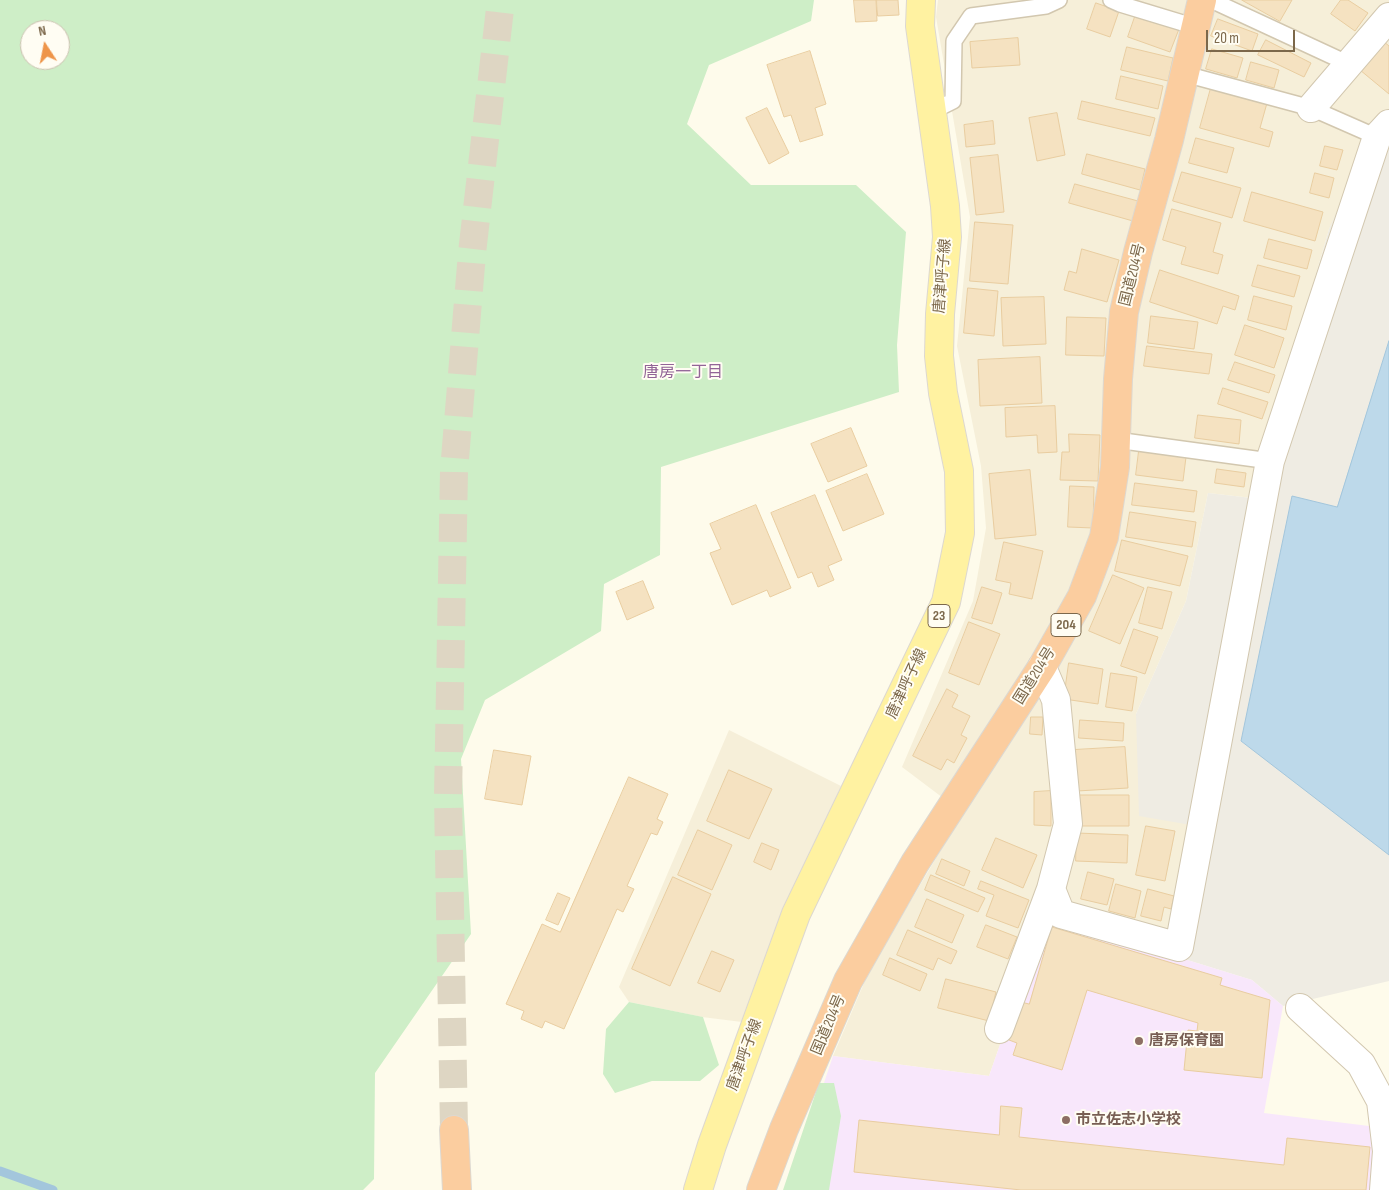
<!DOCTYPE html>
<meta charset="utf-8">
<style>
body{margin:0}
#map{position:relative;width:1389px;height:1190px;overflow:hidden;background:#fefbeb;font-family:"Sofia Sans Condensed",sans-serif}
canvas{display:block}
.north{position:absolute;left:20px;top:20px;width:50px;height:50px;box-sizing:border-box;background:#fffdf3;border:1px solid #cbc1b0;border-radius:50%;rotate:349deg;font-size:14px;font-weight:700;line-height:20px;text-align:center;color:#7c684b}
.north::after{content:'';display:block;margin:auto;width:18px;height:22px;background:#ee954a;clip-path:polygon(50% 0,100% 100%,50% 72%,0 100%)}
.scale{position:absolute;left:1206px;top:30px;width:89px;height:22px;box-sizing:border-box;border:2px solid #7c684b;border-top:0;padding-left:6px;font-size:15px;line-height:18px;white-space:nowrap;color:#7c684b;-webkit-text-stroke:4px #fffdf3;paint-order:stroke}
</style>
<div id="map">
<canvas width="1389" height="1190"></canvas>
<div class="north">N</div>
<div class="scale">20 m</div>
</div>
<script>
const c = document.querySelector('canvas').getContext('2d');
c.lineJoin = 'round';
function fill(path, color) { c.fillStyle = color; c.fill(path, 'evenodd'); }
function strokePath(path, color, width, dash) { c.strokeStyle = color; c.lineWidth = width; c.lineCap = dash ? 'butt' : 'round'; c.setLineDash(dash || []); c.stroke(path); }
function drawText(font, color, halo, rows, align = 'center') {
  c.font = font + ' "Sofia Sans Condensed","Noto Sans JP",sans-serif'; c.lineWidth = 4; c.setLineDash([]); c.textBaseline = 'middle'; c.strokeStyle = halo; c.fillStyle = color; for (const [text, x, y, turn = 0] of rows) {
    c.save(); c.translate(x, y); c.rotate((+turn || 0) * Math.PI / 180); c.textAlign = isNaN(turn) ? turn : align; if (halo) c.strokeText(text, 0, 0); c.fillText(text, 0, 0); c.restore();
  }
}
fill(new Path2D(`
 M 938,0 L 1389,0 L 1389,114 L 1329,229 L 1252,498 L 1208,493 L 1186,601 L 1136,714 L 1192,825 L 1168,954 L 1045,916 L 989,1076 L 833,1056 L 870,969 L 963,813 L 902,767 L 973,601 L 986,528 L 981,466 L 957,346 L 970,217 L 936,17 Z
 M 729,730 L 841,786 L 742,1022 L 702,1017 L 629,1002 L 619,987 Z`), '#f6efd9');
fill(new Path2D(`
 M 1389,114 L 1389,981 L 1283,1006 L 1252,980 L 1168,954 L 1191,825 L 1139,816 L 1136,714 L 1186,601 L 1208,493 L 1252,498 L 1329,229 L 1372,134 Z`), '#efece3');
fill(new Path2D(`
 M 1045,916 L 1252,980 L 1283,1006 L 1264,1113 L 1377,1127 L 1375,1190 L 788,1190 L 833,1056 L 989,1076 Z`), '#f8e7fb');
fill(new Path2D(`
 M 0,0 L 814,0 L 811,21 L 709,65 L 687,124 L 751,185 L 856,185 L 906,232 L 897,345 L 899,392 L 661,467 L 660,555 L 604,584 L 601,631 L 485,700 L 461,759 L 471,934 L 375,1073 L 374,1179 L 363,1190 L 0,1190 ZM 30,30 L 60,30 L 60,60 L 30,60 Z
 M 629,1002 L 703,1017 L 719,1065 L 700,1081 L 652,1081 L 615,1093 L 603,1074 L 606,1029 Z
 M 819,1083 L 834,1083 L 841,1116 L 829,1190 L 783,1190 Z`), '#ceeec7');
const water = new Path2D(`
 M 1389,341 L 1389,855 L 1241,741 L 1292,496 L 1337,507 Z`);
fill(water, '#bdd9ea');
strokePath(water, '#a3c6dc', 1);
strokePath(new Path2D(`
 M 0,1171 L 53,1190`), '#a3c6dc', 9);
const building = new Path2D(`
 M 854,0 L 876,0 L 877,21 L 856,22 Z
 M 877,0 L 898,0 L 899,15 L 878,16 Z
 M 1242,0 L 1292,0 L 1280,21 Z
 M 1341,0 L 1348,0 L 1368,13 L 1355,31 L 1331,14 Z
 M 1096,3 L 1119,11 L 1110,37 L 1087,29 Z
 M 1136,14 L 1179,29 L 1170,52 L 1128,37 Z
 M 1218,19 L 1258,34 L 1252,51 L 1211,36 Z
 M 1018,38 L 1020,65 L 972,68 L 970,42 Z
 M 1266,40 L 1311,63 L 1304,77 L 1258,55 Z
 M 1383,41 L 1389,46 L 1389,94 L 1360,70 Z
 M 1127,47 L 1173,58 L 1168,81 L 1121,70 Z
 M 1212,49 L 1243,58 L 1237,78 L 1206,69 Z
 M 810,51 L 826,104 L 815,108 L 823,135 L 800,142 L 791,115 L 784,117 L 767,65 Z
 M 1251,62 L 1279,70 L 1274,88 L 1246,80 Z
 M 1121,76 L 1163,86 L 1158,109 L 1116,99 Z
 M 1211,88 L 1267,103 L 1260,128 L 1273,132 L 1269,147 L 1200,128 Z
 M 1082,101 L 1155,118 L 1150,136 L 1078,119 Z
 M 767,108 L 789,153 L 769,164 L 746,118 Z
 M 1057,113 L 1065,155 L 1037,161 L 1029,118 Z
 M 993,121 L 995,144 L 966,147 L 964,125 Z
 M 1196,138 L 1234,148 L 1227,173 L 1189,163 Z
 M 1325,146 L 1343,150 L 1337,170 L 1320,166 Z
 M 1087,154 L 1145,169 L 1140,190 L 1082,174 Z
 M 998,155 L 1004,212 L 976,215 L 970,158 Z
 M 1182,172 L 1241,188 L 1232,218 L 1173,201 Z
 M 1315,173 L 1334,178 L 1329,198 L 1310,193 Z
 M 1075,184 L 1138,201 L 1133,221 L 1069,203 Z
 M 1252,192 L 1323,212 L 1315,241 L 1244,221 Z
 M 1172,209 L 1221,223 L 1213,252 L 1223,255 L 1218,274 L 1181,264 L 1186,247 L 1163,240 Z
 M 975,222 L 1013,225 L 1008,284 L 970,281 Z
 M 1269,239 L 1312,250 L 1307,269 L 1264,258 Z
 M 1082,249 L 1119,260 L 1107,302 L 1064,290 L 1069,271 L 1076,273 Z
 M 1258,265 L 1300,276 L 1294,297 L 1252,286 Z
 M 1160,270 L 1239,296 L 1235,310 L 1223,306 L 1217,324 L 1150,302 Z
 M 968,288 L 998,291 L 994,336 L 964,333 Z
 M 1254,296 L 1292,306 L 1286,330 L 1248,320 Z
 M 1044,297 L 1046,344 L 1003,346 L 1001,298 Z
 M 1151,316 L 1198,322 L 1194,349 L 1148,343 Z
 M 1067,317 L 1106,318 L 1104,356 L 1066,355 Z
 M 1245,325 L 1284,338 L 1274,368 L 1235,355 Z
 M 1147,346 L 1212,354 L 1209,374 L 1144,366 Z
 M 1040,357 L 1042,403 L 980,406 L 978,360 Z
 M 1235,362 L 1275,375 L 1269,393 L 1228,380 Z
 M 1223,388 L 1268,402 L 1262,419 L 1218,404 Z
 M 1055,406 L 1057,452 L 1038,453 L 1037,435 L 1006,437 L 1005,408 Z
 M 1198,415 L 1241,420 L 1239,444 L 1195,438 Z
 M 851,428 L 867,466 L 828,482 L 811,444 Z
 M 1069,434 L 1100,435 L 1098,481 L 1060,480 L 1062,452 L 1069,452 Z
 M 1139,451 L 1186,457 L 1183,481 L 1136,475 Z
 M 1217,469 L 1246,473 L 1244,487 L 1215,483 Z
 M 1030,470 L 1036,535 L 995,539 L 989,474 Z
 M 867,474 L 884,514 L 843,531 L 826,491 Z
 M 1135,483 L 1197,491 L 1194,512 L 1132,505 Z
 M 1070,486 L 1094,487 L 1093,528 L 1068,527 Z
 M 815,495 L 842,560 L 828,566 L 834,580 L 818,587 L 812,572 L 798,578 L 771,513 Z
 M 756,505 L 791,588 L 770,597 L 767,590 L 732,605 L 710,553 L 721,549 L 710,524 Z
 M 1130,512 L 1196,522 L 1192,547 L 1126,537 Z
 M 1122,540 L 1188,556 L 1180,586 L 1115,571 Z
 M 1004,542 L 1043,551 L 1032,599 L 1009,594 L 1011,583 L 996,580 Z
 M 1113,575 L 1144,588 L 1120,644 L 1089,631 Z
 M 643,581 L 654,608 L 627,620 L 616,592 Z
 M 982,587 L 1002,593 L 992,624 L 972,618 Z
 M 1148,587 L 1172,592 L 1162,629 L 1139,623 Z
 M 969,622 L 1000,634 L 979,685 L 949,673 Z
 M 1134,629 L 1158,637 L 1145,674 L 1121,666 Z
 M 1069,663 L 1103,669 L 1098,704 L 1064,699 Z
 M 1111,673 L 1137,677 L 1132,711 L 1106,707 Z
 M 947,689 L 958,695 L 952,707 L 970,716 L 961,735 L 967,738 L 954,763 L 947,759 L 941,770 L 913,756 Z
 M 1031,717 L 1043,717 L 1042,735 L 1030,734 Z
 M 1080,720 L 1124,723 L 1123,741 L 1079,738 Z
 M 1125,747 L 1128,788 L 1077,791 L 1074,750 Z
 M 494,750 L 531,756 L 522,805 L 485,799 Z
 M 729,770 L 772,789 L 749,839 L 707,821 Z
 M 629,777 L 668,794 L 657,819 L 663,822 L 657,835 L 651,833 L 627,886 L 634,889 L 623,912 L 617,909 L 564,1029 L 545,1021 L 542,1028 L 521,1019 L 524,1011 L 506,1004 L 542,924 L 560,932 Z
 M 1051,791 L 1051,826 L 1034,825 L 1034,792 Z
 M 1078,795 L 1129,795 L 1129,826 L 1078,826 Z
 M 1146,826 L 1175,831 L 1165,881 L 1136,875 Z
 M 698,830 L 732,845 L 712,890 L 678,875 Z
 M 1077,833 L 1128,835 L 1127,863 L 1076,861 Z
 M 996,838 L 1037,855 L 1023,888 L 982,870 Z
 M 762,843 L 779,850 L 771,870 L 754,862 Z
 M 942,859 L 970,871 L 964,886 L 936,874 Z
 M 1088,872 L 1114,879 L 1107,905 L 1081,899 Z
 M 931,875 L 985,898 L 978,912 L 925,890 Z
 M 673,877 L 711,894 L 670,986 L 632,969 Z
 M 981,881 L 1029,900 L 1018,928 L 986,916 L 994,895 L 978,889 Z
 M 1116,884 L 1141,891 L 1135,918 L 1109,911 Z
 M 1148,889 L 1174,896 L 1171,909 L 1164,907 L 1161,921 L 1141,916 Z
 M 558,893 L 570,898 L 558,925 L 546,920 Z
 M 927,899 L 964,915 L 952,943 L 915,927 Z
 M 986,925 L 1017,937 L 1008,959 L 977,947 Z
 M 1052,927 L 1222,978 L 1220,985 L 1270,1000 L 1262,1078 L 1184,1070 L 1188,1030 L 1197,1031 L 1198,1023 L 1087,990 L 1062,1070 L 1013,1055 L 1017,1043 L 1009,1040 L 1021,1002 L 1029,1004 Z
 M 908,930 L 957,951 L 951,964 L 938,958 L 933,970 L 897,955 Z
 M 712,951 L 734,960 L 720,992 L 698,983 Z
 M 890,958 L 927,974 L 920,991 L 883,975 Z
 M 946,979 L 996,992 L 989,1021 L 938,1008 Z
 M 1001,1106 L 1022,1108 L 1019,1137 L 1284,1165 L 1287,1138 L 1370,1147 L 1366,1190 L 1021,1190 L 854,1172 L 859,1120 L 999,1135 Z`);
fill(building, '#f5e2c1');
strokePath(building, '#e9cda0', 1);
strokePath(new Path2D(`
 M 454,1130 L 448,797 L 454,471 L 472,253 L 501,0`), '#ded6c3', 28, [28, 14]);
const lane = new Path2D(`
 M 1111,0 L 1120,4 L 1196,27
 M 1211,0 L 1349,64
 M 1185,74 L 1311,108 L 1377,137
 M 931,112 L 953,101 L 954,41 L 971,16 L 1046,6 L 1059,0
 M 1116,440 L 1270,461`);
const street = new Path2D(`
 M 1311,108 L 1389,17
 M 1051,889 L 1061,914 L 1179,947 L 1270,461 L 1377,137 L 1389,124
 M 1300,1008 L 1361,1064 L 1381,1101 L 1387,1151 L 1384,1190
 M 999,1029 L 1051,889 L 1068,824 L 1056,700 L 1042,667`);
const primary = new Path2D(`
 M 698,1190 L 712,1145 L 796,914 L 946,602 L 960,533 L 959,471 L 943,393 L 939,356 L 940,314 L 947,237 L 945,206 L 920,26 L 921,0`);
const highway = new Path2D(`
 M 454,1130 L 457,1190
 M 761,1190 L 784,1129 L 848,981 L 915,863 L 1042,667 L 1082,596 L 1104,537 L 1115,467 L 1118,379 L 1124,312 L 1138,252 L 1169,140 L 1202,0`);
strokePath(lane, '#d2c7af', 18);
strokePath(street, '#d2c7af', 30);
strokePath(primary, '#ddd8d0', 30);
strokePath(highway, '#ddd8d0', 30);
strokePath(lane, '#fff', 15);
strokePath(street, '#fff', 28);
strokePath(primary, '#fff2a1', 28);
strokePath(highway, '#fbcd9f', 28);
for (const [x, y, r, color] of [
 [1139,1041,5,"#8d6e63"],
 [1066,1120,5,"#8d6e63"]
]) { const dot = new Path2D(); dot.arc(x, y, r, 0, 2 * Math.PI); c.fillStyle = color; c.fill(dot); strokePath(dot, '#fffdf3', 2); }
for (const [x, y, w] of [
 [939,616,22],
 [1066,625,30]
]) { const box = new Path2D(); box.roundRect(x - w / 2, y - 11.5, w, 23, 4); c.fillStyle = '#fffdf3'; c.fill(box); strokePath(box, '#7c684b', 1); }
drawText('bold 14px', '#7c684b', null, [
 ["23",939,616],
 ["204",1066,625]
]);
drawText('15px', '#7c684b', '#fffdf3', [
 ["国道204号",1133,275,-76],
 ["唐津呼子線",943,276,-85],
 ["国道204号",1035,676,-58],
 ["唐津呼子線",907,684,-65],
 ["国道204号",829,1025,-67],
 ["唐津呼子線",745,1055,-70]
]);
drawText('bold 15px', '#785e54', '#fffdf3', [
 ["唐房保育園",1149,1041],
 ["市立佐志小学校",1076,1120]
], 'left');
drawText('16px', '#926497', '#fffdf3', [
 ["唐房一丁目",683,373]
]);
</script>
